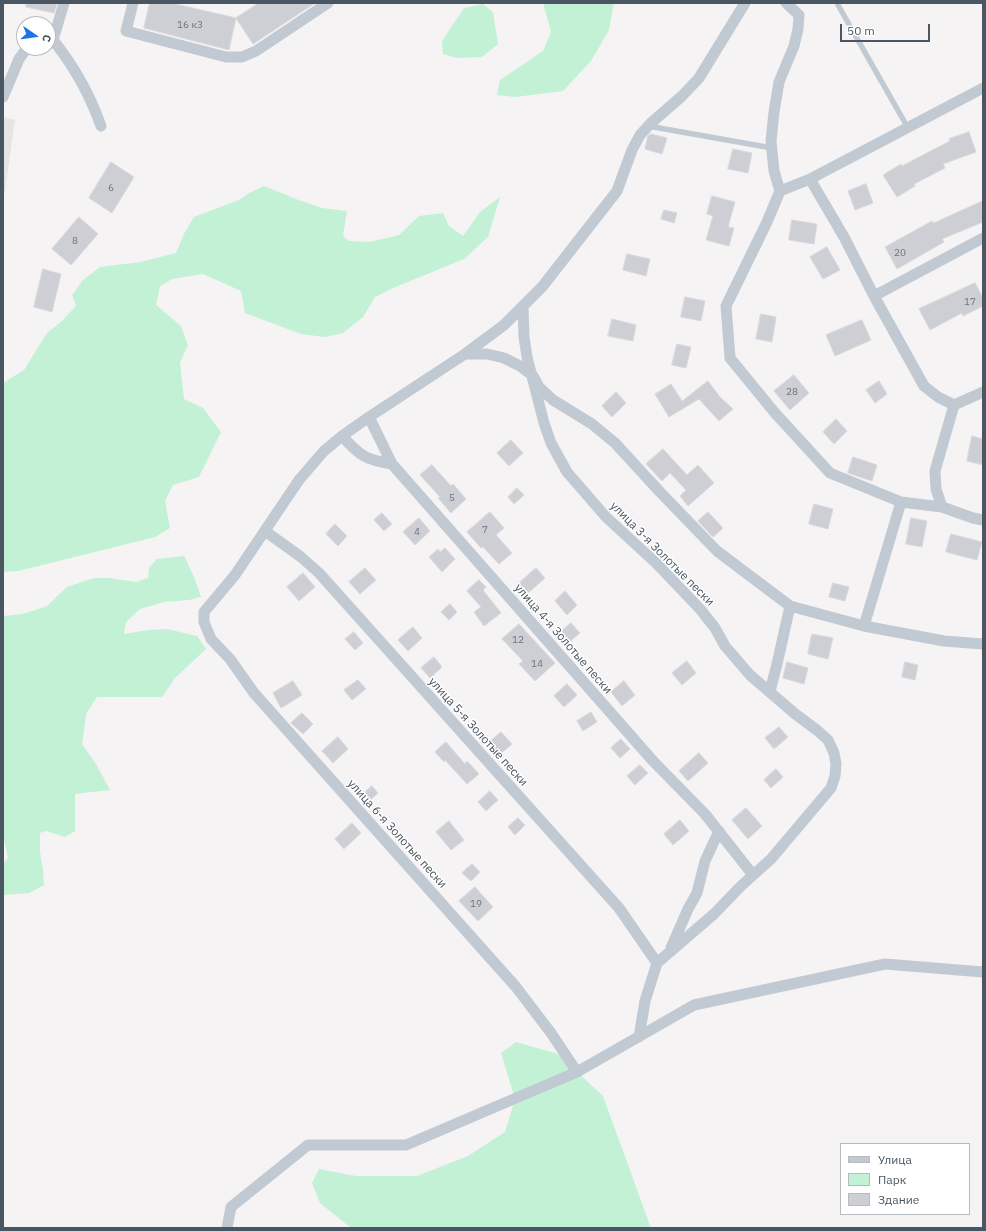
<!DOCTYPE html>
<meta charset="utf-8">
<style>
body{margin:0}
#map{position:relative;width:986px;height:1231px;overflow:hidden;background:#f5f3f3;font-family:"IBM Plex Sans",sans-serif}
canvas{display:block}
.frame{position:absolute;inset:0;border:4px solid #4a5661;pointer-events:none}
.legend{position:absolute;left:840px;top:1143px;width:130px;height:72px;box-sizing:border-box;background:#fff;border:1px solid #b7bbc0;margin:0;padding:5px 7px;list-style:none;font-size:12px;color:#4a5661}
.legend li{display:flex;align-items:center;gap:8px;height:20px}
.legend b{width:20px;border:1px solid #b7bbc0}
.north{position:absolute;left:16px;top:16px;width:40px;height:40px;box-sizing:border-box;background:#fff;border:1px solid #b7bbc0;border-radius:50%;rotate:103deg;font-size:11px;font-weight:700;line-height:16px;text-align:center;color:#4a5661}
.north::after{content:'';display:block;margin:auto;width:14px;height:18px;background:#1a73e8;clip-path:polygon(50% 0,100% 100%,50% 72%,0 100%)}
.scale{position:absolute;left:840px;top:24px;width:90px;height:18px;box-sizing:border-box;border:2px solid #4a5661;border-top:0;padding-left:5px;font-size:12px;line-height:14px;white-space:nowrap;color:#4a5661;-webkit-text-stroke:3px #fff;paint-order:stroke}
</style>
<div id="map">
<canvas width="986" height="1231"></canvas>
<div class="frame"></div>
<ul class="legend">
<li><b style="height:5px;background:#c1cad2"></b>Улица</li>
<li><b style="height:11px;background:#c3f1d5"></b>Парк</li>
<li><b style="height:11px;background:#cdcfd5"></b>Здание</li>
</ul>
<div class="north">С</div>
<div class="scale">50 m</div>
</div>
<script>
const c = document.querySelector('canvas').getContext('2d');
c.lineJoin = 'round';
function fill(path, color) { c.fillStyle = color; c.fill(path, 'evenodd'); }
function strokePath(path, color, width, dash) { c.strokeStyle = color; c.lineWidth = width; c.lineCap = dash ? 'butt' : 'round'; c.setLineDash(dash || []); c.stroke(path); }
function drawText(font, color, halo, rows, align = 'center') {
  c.font = font + ' "IBM Plex Sans",sans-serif'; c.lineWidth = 3; c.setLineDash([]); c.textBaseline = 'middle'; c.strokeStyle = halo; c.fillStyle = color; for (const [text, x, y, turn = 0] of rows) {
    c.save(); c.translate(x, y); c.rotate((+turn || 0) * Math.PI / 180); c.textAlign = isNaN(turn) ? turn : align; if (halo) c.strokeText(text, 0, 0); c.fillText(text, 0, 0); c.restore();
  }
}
fill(new Path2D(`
 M 3,117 L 15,120 L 3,204 Z`), '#e6e4e5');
fill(new Path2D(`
 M 543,3 L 614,3 L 609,30 L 591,61 L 563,91 L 515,97 L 497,95 L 500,80 L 543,51 L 551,32 Z
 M 483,4 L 493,12 L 498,44 L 482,57 L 457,58 L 443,54 L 442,41 L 464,8 Z
 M 264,186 L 296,199 L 322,208 L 347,211 L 343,236 L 349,241 L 370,242 L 399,235 L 419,216 L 443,213 L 449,226 L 463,236 L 480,212 L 500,197 L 488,237 L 464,259 L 393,288 L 375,297 L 363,317 L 343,333 L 325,337 L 301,334 L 245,313 L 241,291 L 203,274 L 172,279 L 160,286 L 156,305 L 181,326 L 188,345 L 180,363 L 184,399 L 203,408 L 221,432 L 199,477 L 173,485 L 165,501 L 170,528 L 155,537 L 18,571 L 3,572 L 3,383 L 24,370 L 47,333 L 61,322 L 76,306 L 72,295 L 83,280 L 100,267 L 141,262 L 176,253 L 184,234 L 194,217 L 239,200 L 249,193 Z
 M 184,556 L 194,577 L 201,597 L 189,600 L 164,602 L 140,609 L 126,622 L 124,634 L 148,630 L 167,629 L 197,636 L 206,649 L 175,678 L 162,697 L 97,697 L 86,714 L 82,744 L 96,764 L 110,790 L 75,794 L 75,831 L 65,837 L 46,831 L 40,833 L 40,852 L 43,870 L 44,885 L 29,893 L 3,895 L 3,863 L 8,858 L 3,836 L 3,616 L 23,614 L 47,606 L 67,587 L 94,578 L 109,578 L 136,582 L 148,578 L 149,568 L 157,559 Z
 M 516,1042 L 558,1054 L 603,1096 L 651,1228 L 351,1228 L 320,1203 L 312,1183 L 319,1169 L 356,1176 L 417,1176 L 468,1156 L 505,1132 L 515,1099 L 501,1053 Z`), '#c3f1d5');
const building = new Path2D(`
 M 26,3 L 57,3 L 54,13 L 26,7 Z
 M 150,3 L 171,3 L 236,18 L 229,50 L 144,28 Z
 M 259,3 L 315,3 L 253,44 L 236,18 Z
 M 969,132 L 976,152 L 943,164 L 945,168 L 914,184 L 915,186 L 897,197 L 883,175 L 901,164 L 902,166 L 950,141 L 949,139 Z
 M 651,134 L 667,138 L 662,154 L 645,149 L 648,136 Z
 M 733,149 L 752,153 L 748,173 L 728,169 Z
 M 111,162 L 134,177 L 112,213 L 89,198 Z
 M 866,184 L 873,203 L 855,210 L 848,191 Z
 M 712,196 L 735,202 L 728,227 L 734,228 L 729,246 L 706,240 L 713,216 L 707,214 Z
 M 983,201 L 983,222 L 942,239 L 944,242 L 897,269 L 885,247 L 932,221 L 933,223 Z
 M 664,210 L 677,213 L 674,223 L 661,219 Z
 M 79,217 L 98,234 L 71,265 L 52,249 Z
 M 792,220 L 817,224 L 814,244 L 789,240 Z
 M 827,247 L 840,270 L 823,279 L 810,257 Z
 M 627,254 L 650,259 L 646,276 L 623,270 Z
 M 43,269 L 61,274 L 52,312 L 34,307 Z
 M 975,283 L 983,298 L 983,306 L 963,316 L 962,313 L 930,330 L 919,309 Z
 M 685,297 L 705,301 L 701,321 L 681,317 Z
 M 761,314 L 776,317 L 772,342 L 756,339 Z
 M 612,319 L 636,325 L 633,341 L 608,336 Z
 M 862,320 L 871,340 L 835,356 L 826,335 Z
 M 677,344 L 691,347 L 686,368 L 672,365 Z
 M 794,375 L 809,393 L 790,410 L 774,391 Z
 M 708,381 L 720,397 L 733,409 L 719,421 L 699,399 L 669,417 L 655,394 L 671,384 L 682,401 Z
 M 879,381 L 887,394 L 875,403 L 866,390 Z
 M 616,392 L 626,403 L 612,417 L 602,406 Z
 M 836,419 L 847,431 L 834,444 L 823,432 Z
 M 972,436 L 983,439 L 983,465 L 967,461 Z
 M 511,440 L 523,453 L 509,466 L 497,453 Z
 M 663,449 L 687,475 L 698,465 L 714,483 L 688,506 L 680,496 L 686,490 L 670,473 L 662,481 L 646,464 Z
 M 853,457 L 877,465 L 872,481 L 848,473 Z
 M 432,465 L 451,486 L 453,484 L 466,499 L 451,513 L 438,498 L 440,497 L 420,475 Z
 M 517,488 L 524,495 L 514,504 L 508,497 Z
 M 814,504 L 833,509 L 828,529 L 809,524 Z
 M 490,512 L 504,528 L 496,535 L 512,553 L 499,564 L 483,547 L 481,548 L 467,532 Z
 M 708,512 L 723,528 L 713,537 L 698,521 Z
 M 382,513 L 392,524 L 384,531 L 374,520 Z
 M 419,518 L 430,531 L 415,545 L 403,532 Z
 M 911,518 L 927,521 L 922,547 L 906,544 Z
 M 335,524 L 347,536 L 338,546 L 326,534 Z
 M 951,534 L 982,542 L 977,560 L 946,552 Z
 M 445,548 L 455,559 L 442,572 L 429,557 L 438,549 L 440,552 Z
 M 365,568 L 376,580 L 360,594 L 349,582 Z
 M 536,568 L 545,578 L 526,595 L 517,585 Z
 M 303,573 L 315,587 L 299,601 L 287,587 Z
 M 479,580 L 486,587 L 483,590 L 501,613 L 484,626 L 474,612 L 481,607 L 467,591 Z
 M 833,583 L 849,587 L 845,601 L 829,597 Z
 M 565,591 L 577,605 L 567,615 L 555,601 Z
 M 450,604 L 457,612 L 449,620 L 441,612 Z
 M 571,623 L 580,633 L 567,644 L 558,634 Z
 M 519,624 L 555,663 L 535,681 L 519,664 L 523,661 L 502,639 Z
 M 413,627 L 422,638 L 408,651 L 398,640 Z
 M 354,632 L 363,643 L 355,650 L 345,639 Z
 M 812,634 L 833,638 L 828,659 L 808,654 Z
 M 434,657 L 442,667 L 430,678 L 421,668 Z
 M 687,661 L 696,673 L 682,685 L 672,673 Z
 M 787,662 L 808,668 L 804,684 L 783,678 Z
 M 905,662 L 918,665 L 915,680 L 902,677 Z
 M 358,680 L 366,689 L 352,700 L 344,690 Z
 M 293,681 L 302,695 L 281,708 L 273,693 Z
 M 624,681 L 635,695 L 622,706 L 611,692 Z
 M 567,684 L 577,695 L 564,707 L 554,696 Z
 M 591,712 L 597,722 L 583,731 L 577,721 Z
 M 302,713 L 313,724 L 303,734 L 291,723 Z
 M 779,727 L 788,737 L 774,749 L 765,738 Z
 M 501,732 L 512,744 L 498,756 L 487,744 Z
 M 338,737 L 348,749 L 333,763 L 322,751 Z
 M 621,739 L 630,749 L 620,758 L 611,748 Z
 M 446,742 L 465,764 L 467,761 L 479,774 L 467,784 L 445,760 L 444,762 L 435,752 Z
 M 699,753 L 708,763 L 688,781 L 679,771 Z
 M 640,765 L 648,773 L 635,785 L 627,776 Z
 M 776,769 L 783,777 L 771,788 L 764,780 Z
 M 372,786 L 378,793 L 369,801 L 363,794 Z
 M 490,791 L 498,800 L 486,811 L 478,802 Z
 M 746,808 L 762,826 L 748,839 L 732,820 Z
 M 518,818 L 525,825 L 515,835 L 508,827 Z
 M 680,820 L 689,831 L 673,845 L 664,834 Z
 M 449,821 L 464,840 L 451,850 L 436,832 Z
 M 352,823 L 361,833 L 344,849 L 335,839 Z
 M 472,864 L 480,872 L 471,881 L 462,873 Z
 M 475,887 L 493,907 L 478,921 L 459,901 Z`);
fill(building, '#cdcfd5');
strokePath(building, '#d7d9de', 1);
strokePath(new Path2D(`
 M 838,5 L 908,128
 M 648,126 L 772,148`), '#c1cad2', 5.5);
strokePath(new Path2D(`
 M 133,3 L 126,31 L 226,57 L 242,57 L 256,51 L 328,3
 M 48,40 L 53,40 L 64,3
 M 53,40 C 74,66 90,95 101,126
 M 3,97 L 19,59 L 27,48
 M 810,179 L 844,237 L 874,296 L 924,386 L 938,397 L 954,405 L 983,392
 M 780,191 L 774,171 L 771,141 L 774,112 L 779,82 L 794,46 L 798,29 L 799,15 L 786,3
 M 874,296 L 983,238
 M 523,308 L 524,337 L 527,357 L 544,423 L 551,443 L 567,472 L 606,517 L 656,563 L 700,609 L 715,628 L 725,646 L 750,675 L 794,713 L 818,731 L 828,740 L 834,753 L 836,764 L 835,776 L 831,788 L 771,859 L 741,886 L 714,914 L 657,963 L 645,1001 L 639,1037
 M 465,354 L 504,325 L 542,287 L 617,191 L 632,150 L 640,135 L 651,123 L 682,96 L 699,78 L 745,3
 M 954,405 L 935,471 L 936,489 L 942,507 L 973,518 L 983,520
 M 369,417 L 392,464
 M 342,436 C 360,456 366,460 392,464 L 653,761 L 705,814 L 753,875
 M 942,507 L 901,502 L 830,473 L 775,413 L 730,358 L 726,306 L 767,222 L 780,191 L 810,179 L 983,88
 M 265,531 L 301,557 L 319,573 L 619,908 L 657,963
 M 864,626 L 901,502
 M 770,691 L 777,664 L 790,606
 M 671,948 L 688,909 L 697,893 L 705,861 L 719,831
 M 577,1072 L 551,1033 L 516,987 L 254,693 L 230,659 L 211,639 L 204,622 L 204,612 L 235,575 L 299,480 L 324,451 L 342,436 L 369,417 L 465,354 L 487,354 L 504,358 L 520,366 L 533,376 L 539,387 L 553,400 L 592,424 L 615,443 L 660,492 L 717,551 L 790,606 L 864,626 L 944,641 L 983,644
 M 227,1228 L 231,1207 L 308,1145 L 406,1145 L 577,1072 L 694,1005 L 885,964 L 983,972`), '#c1cad2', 11);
drawText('10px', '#6b747e', null, [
 ["16 к3",190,25],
 ["6",111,188],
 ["8",75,241],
 ["20",900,253],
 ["17",970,302],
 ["28",792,392],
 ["5",452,498],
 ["7",485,530],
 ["4",417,532],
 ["12",518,640],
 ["14",537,664],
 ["19",476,904]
]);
drawText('12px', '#4a5661', '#fff', [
 ["улица 3-я Золотые пески",662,554,45],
 ["улица 4-я Золотые пески",563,639,49],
 ["улица 5-я Золотые пески",478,732,48],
 ["улица 6-я Золотые пески",397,834,48]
]);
</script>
